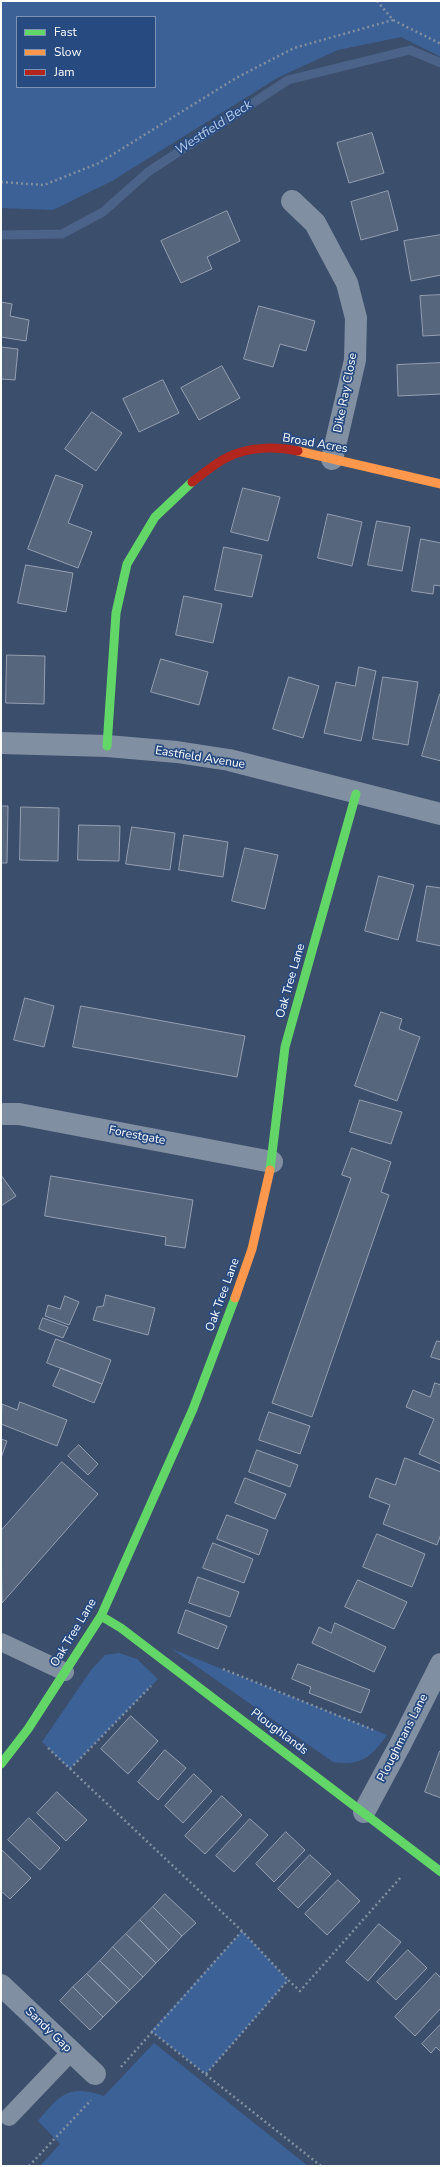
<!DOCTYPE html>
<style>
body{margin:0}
#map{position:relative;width:442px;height:2167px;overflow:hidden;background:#3b4e6c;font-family:"Nunito Sans",sans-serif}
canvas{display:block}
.frame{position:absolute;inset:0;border:2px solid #fff;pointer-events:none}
.legend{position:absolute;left:16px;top:16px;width:140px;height:72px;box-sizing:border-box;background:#274a80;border:1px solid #7d92b3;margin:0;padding:5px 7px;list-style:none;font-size:12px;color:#fff}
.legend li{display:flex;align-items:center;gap:8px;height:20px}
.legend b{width:20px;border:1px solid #7d92b3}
</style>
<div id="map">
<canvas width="442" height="2167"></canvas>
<div class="frame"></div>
<ul class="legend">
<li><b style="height:5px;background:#63d668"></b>Fast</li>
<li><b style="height:5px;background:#ff974d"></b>Slow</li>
<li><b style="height:5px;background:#b3261e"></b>Jam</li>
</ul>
</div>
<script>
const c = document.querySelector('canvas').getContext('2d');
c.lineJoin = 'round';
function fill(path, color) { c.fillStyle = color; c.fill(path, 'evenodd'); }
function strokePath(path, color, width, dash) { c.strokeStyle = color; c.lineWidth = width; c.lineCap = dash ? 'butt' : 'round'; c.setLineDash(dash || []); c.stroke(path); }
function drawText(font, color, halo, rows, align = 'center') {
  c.font = font + ' "Nunito Sans",sans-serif'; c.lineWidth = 3.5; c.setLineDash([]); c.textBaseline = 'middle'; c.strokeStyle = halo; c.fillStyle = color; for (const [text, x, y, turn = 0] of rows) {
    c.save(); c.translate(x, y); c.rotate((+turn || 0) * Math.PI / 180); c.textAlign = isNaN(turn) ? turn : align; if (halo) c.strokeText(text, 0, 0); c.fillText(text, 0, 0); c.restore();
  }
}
fill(new Path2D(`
 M 1,1 L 441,1 L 441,57 L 401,37 L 338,50 L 279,77 L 112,181 L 53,210 L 1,208 ZM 17,17 L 155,17 L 155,87 L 17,87 Z
 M 172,1649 L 387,1735 C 372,1756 361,1767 333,1762 Z
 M 119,1653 L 137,1659 L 158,1679 L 70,1769 L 42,1742 L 91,1670 L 105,1655 Z
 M 242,1931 L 288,1980 L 206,2074 L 151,2031 Z
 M 154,2043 L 308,2166 L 40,2166 L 60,2144 L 38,2121 C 60,2094 69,2084 104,2096 Z`), '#3c6196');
strokePath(new Path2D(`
 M 1,235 L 62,234 L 103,212 L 148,172 L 288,80 L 410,50 L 441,63`), '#4b6389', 9);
const building = new Path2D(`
 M 372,133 L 384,173 L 349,183 L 337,143 Z
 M 388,191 L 398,230 L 361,240 L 351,202 Z
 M 227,211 L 240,241 L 207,257 L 212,269 L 181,283 L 161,241 Z
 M 441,235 L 441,275 L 411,281 L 404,241 Z
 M 441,295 L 441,335 L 423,336 L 420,296 Z
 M 1,302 L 12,304 L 10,316 L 29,320 L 26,341 L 1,337 Z
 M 259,306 L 315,321 L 306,351 L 280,344 L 273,367 L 244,359 Z
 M 1,347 L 18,349 L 15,380 L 1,379 Z
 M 441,363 L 441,394 L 398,396 L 397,365 Z
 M 222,366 L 240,398 L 199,420 L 181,388 Z
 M 163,380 L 179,413 L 139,432 L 123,399 Z
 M 92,412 L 122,433 L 96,471 L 65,449 Z
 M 56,475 L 83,485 L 68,523 L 92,532 L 78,568 L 28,549 Z
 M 243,488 L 280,497 L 268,541 L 231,532 Z
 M 328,514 L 362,522 L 352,566 L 318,558 Z
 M 377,521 L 410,527 L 402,571 L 368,565 Z
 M 421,539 L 441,543 L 441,586 L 434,585 L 433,594 L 412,591 Z
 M 224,547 L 262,555 L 252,597 L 215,590 Z
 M 26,565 L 73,573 L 66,612 L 18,603 Z
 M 184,596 L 222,604 L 213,643 L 176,635 Z
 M 7,655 L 45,656 L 44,704 L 6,703 Z
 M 161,659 L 208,672 L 199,705 L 151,692 Z
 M 359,667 L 376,671 L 361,741 L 324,733 L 336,682 L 355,686 Z
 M 289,677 L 319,686 L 303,738 L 273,729 Z
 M 383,677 L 418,682 L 408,745 L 373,739 Z
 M 440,694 L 441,694 L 441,761 L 422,756 Z
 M 1,806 L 8,806 L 7,863 L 1,863 Z
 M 21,807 L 59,808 L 58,861 L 20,860 Z
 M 79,825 L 120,826 L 119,861 L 78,860 Z
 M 132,827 L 175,833 L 170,870 L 126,864 Z
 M 184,835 L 228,842 L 223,877 L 179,870 Z
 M 245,848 L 278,855 L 265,909 L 232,901 Z
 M 379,876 L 414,885 L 398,940 L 365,931 Z
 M 427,886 L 441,888 L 441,946 L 417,941 Z
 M 25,998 L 54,1006 L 44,1047 L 14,1040 Z
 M 81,1006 L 245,1036 L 237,1077 L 73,1047 Z
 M 381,1012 L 402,1019 L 399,1029 L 420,1037 L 397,1101 L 355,1086 Z
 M 360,1100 L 402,1112 L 391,1144 L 350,1132 Z
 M 352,1148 L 391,1162 L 381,1192 L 389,1195 L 312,1417 L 272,1403 L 351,1178 L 342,1175 Z
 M 1,1175 L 16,1196 L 1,1206 Z
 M 51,1176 L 193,1200 L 185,1248 L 165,1245 L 166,1237 L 45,1216 Z
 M 106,1295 L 155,1308 L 148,1335 L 93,1320 L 97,1307 L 103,1306 Z
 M 65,1296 L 79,1302 L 69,1325 L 45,1316 L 48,1305 L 60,1309 Z
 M 43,1318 L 68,1327 L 63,1338 L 39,1329 Z
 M 56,1339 L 111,1360 L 102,1384 L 47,1363 Z
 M 437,1341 L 441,1342 L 441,1360 L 431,1357 Z
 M 61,1368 L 102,1384 L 94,1403 L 53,1386 Z
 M 435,1383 L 441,1385 L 441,1464 L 419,1454 L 434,1419 L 406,1407 L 413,1390 L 430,1397 Z
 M 20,1402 L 67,1420 L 57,1446 L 1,1424 L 2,1404 L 17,1410 Z
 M 269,1412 L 310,1426 L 300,1454 L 259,1440 Z
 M 1,1439 L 7,1441 L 1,1458 Z
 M 79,1445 L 98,1464 L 88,1475 L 68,1456 Z
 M 257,1450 L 298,1465 L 290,1487 L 249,1472 Z
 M 405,1458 L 441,1472 L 441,1534 L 437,1545 L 383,1524 L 390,1505 L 369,1497 L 376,1478 L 395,1485 Z
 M 62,1462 L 98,1494 L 2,1603 L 1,1531 Z
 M 245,1478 L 286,1494 L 275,1519 L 235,1503 Z
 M 227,1515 L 268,1530 L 259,1555 L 217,1539 Z
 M 377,1534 L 425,1554 L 412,1587 L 363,1567 Z
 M 213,1543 L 253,1559 L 244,1583 L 203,1568 Z
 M 198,1577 L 239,1592 L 230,1617 L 189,1603 Z
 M 358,1580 L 407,1602 L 394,1629 L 345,1607 Z
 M 186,1610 L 227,1626 L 218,1649 L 178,1633 Z
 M 335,1623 L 386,1647 L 374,1672 L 312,1643 L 319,1627 L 331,1633 Z
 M 298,1664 L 370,1690 L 361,1713 L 309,1693 L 311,1687 L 292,1679 Z
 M 131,1716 L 158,1741 L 128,1774 L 101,1749 Z
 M 165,1750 L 186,1768 L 158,1800 L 138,1782 Z
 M 440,1751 L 441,1751 L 441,1798 L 425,1792 Z
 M 194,1774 L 212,1791 L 183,1823 L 165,1806 Z
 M 57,1792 L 87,1820 L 66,1841 L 37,1813 Z
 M 222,1796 L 242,1815 L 205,1854 L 185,1836 Z
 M 29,1818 L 60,1848 L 40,1870 L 8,1840 Z
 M 250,1819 L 268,1835 L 234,1872 L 216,1856 Z
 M 286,1832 L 305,1850 L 274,1882 L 256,1864 Z
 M 2,1850 L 31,1878 L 10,1899 L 1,1891 Z
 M 310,1855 L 331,1874 L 298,1908 L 278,1889 Z
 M 338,1880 L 360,1901 L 327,1935 L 305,1914 Z
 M 165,1894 L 196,1923 L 182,1936 L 153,1907 Z
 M 153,1907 L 182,1936 L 169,1950 L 140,1920 Z
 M 140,1920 L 169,1950 L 156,1963 L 126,1934 Z
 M 379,1924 L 401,1942 L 368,1981 L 346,1962 Z
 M 126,1934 L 156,1963 L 143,1977 L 113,1947 Z
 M 113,1947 L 143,1977 L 130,1990 L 100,1961 Z
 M 408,1950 L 427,1968 L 396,2000 L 377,1982 Z
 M 100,1961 L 130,1990 L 117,2003 L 87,1974 Z
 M 436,1973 L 441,1978 L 441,2008 L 415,2036 L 395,2017 Z
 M 87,1974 L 117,2003 L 103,2017 L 73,1987 Z
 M 73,1987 L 103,2017 L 90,2030 L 60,2001 Z
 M 441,2024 L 441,2052 L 436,2047 L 431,2053 L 422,2044 Z`);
fill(building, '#56667d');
strokePath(building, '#949fb1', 1);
strokePath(new Path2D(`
 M 377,1 L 393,20 L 441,44
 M 1,182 L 44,185 L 99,163 L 236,78 L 294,48 L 393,20
 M 223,1669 L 376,1731
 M 48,1748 L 242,1931 L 288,1980
 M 70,1769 L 151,1686
 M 151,2031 L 321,2166
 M 121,2067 L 242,1931
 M 206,2074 L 288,1980 L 300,1991 L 401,1877
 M 29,2166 L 91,2100`), '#818fa2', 2.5, [2, 3]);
strokePath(new Path2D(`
 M 1,1642 L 65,1672
 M 9,2117 L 71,2052`), '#818fa2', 18);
strokePath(new Path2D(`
 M 292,201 L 315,223 L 347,283 L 356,318 L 355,360 L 332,459
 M 1,743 L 107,746 L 177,752 L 229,760 L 441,814
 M 1,1114 L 19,1114 L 272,1162
 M 364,1812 L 400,1745 L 441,1664
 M 1,1985 L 95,2074`), '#818fa2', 22);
strokePath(new Path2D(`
 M 107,746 L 116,613 L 127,564 L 155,517 L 192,482
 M 270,1170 L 285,1047 L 356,794
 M 101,1616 L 121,1628 L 441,1872
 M 1,1764 L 28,1729 L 101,1616 L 193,1409 L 235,1298`), '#63d668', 9);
strokePath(new Path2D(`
 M 298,451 L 441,484
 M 235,1298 L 252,1249 L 270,1170`), '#ff974d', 9);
strokePath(new Path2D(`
 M 192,482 C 203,474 215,463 228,457 C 248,447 276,446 298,451`), '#b3261e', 9);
drawText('12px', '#fff', '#274a80', [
 ["Dike Ray Close",346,393,-79],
 ["Broad Acres",315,444,10],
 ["Eastfield Avenue",200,758,9],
 ["Oak Tree Lane",291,981,-74],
 ["Forestgate",137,1136,11],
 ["Oak Tree Lane",223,1295,-70],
 ["Oak Tree Lane",74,1633,-59],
 ["Ploughlands",279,1732,37],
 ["Ploughmans Lane",403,1738,-63],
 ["Sandy Gap",48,2030,44]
]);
drawText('italic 13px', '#bacfed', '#274a80', [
 ["Westfield Beck",214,128,-33]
]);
</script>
